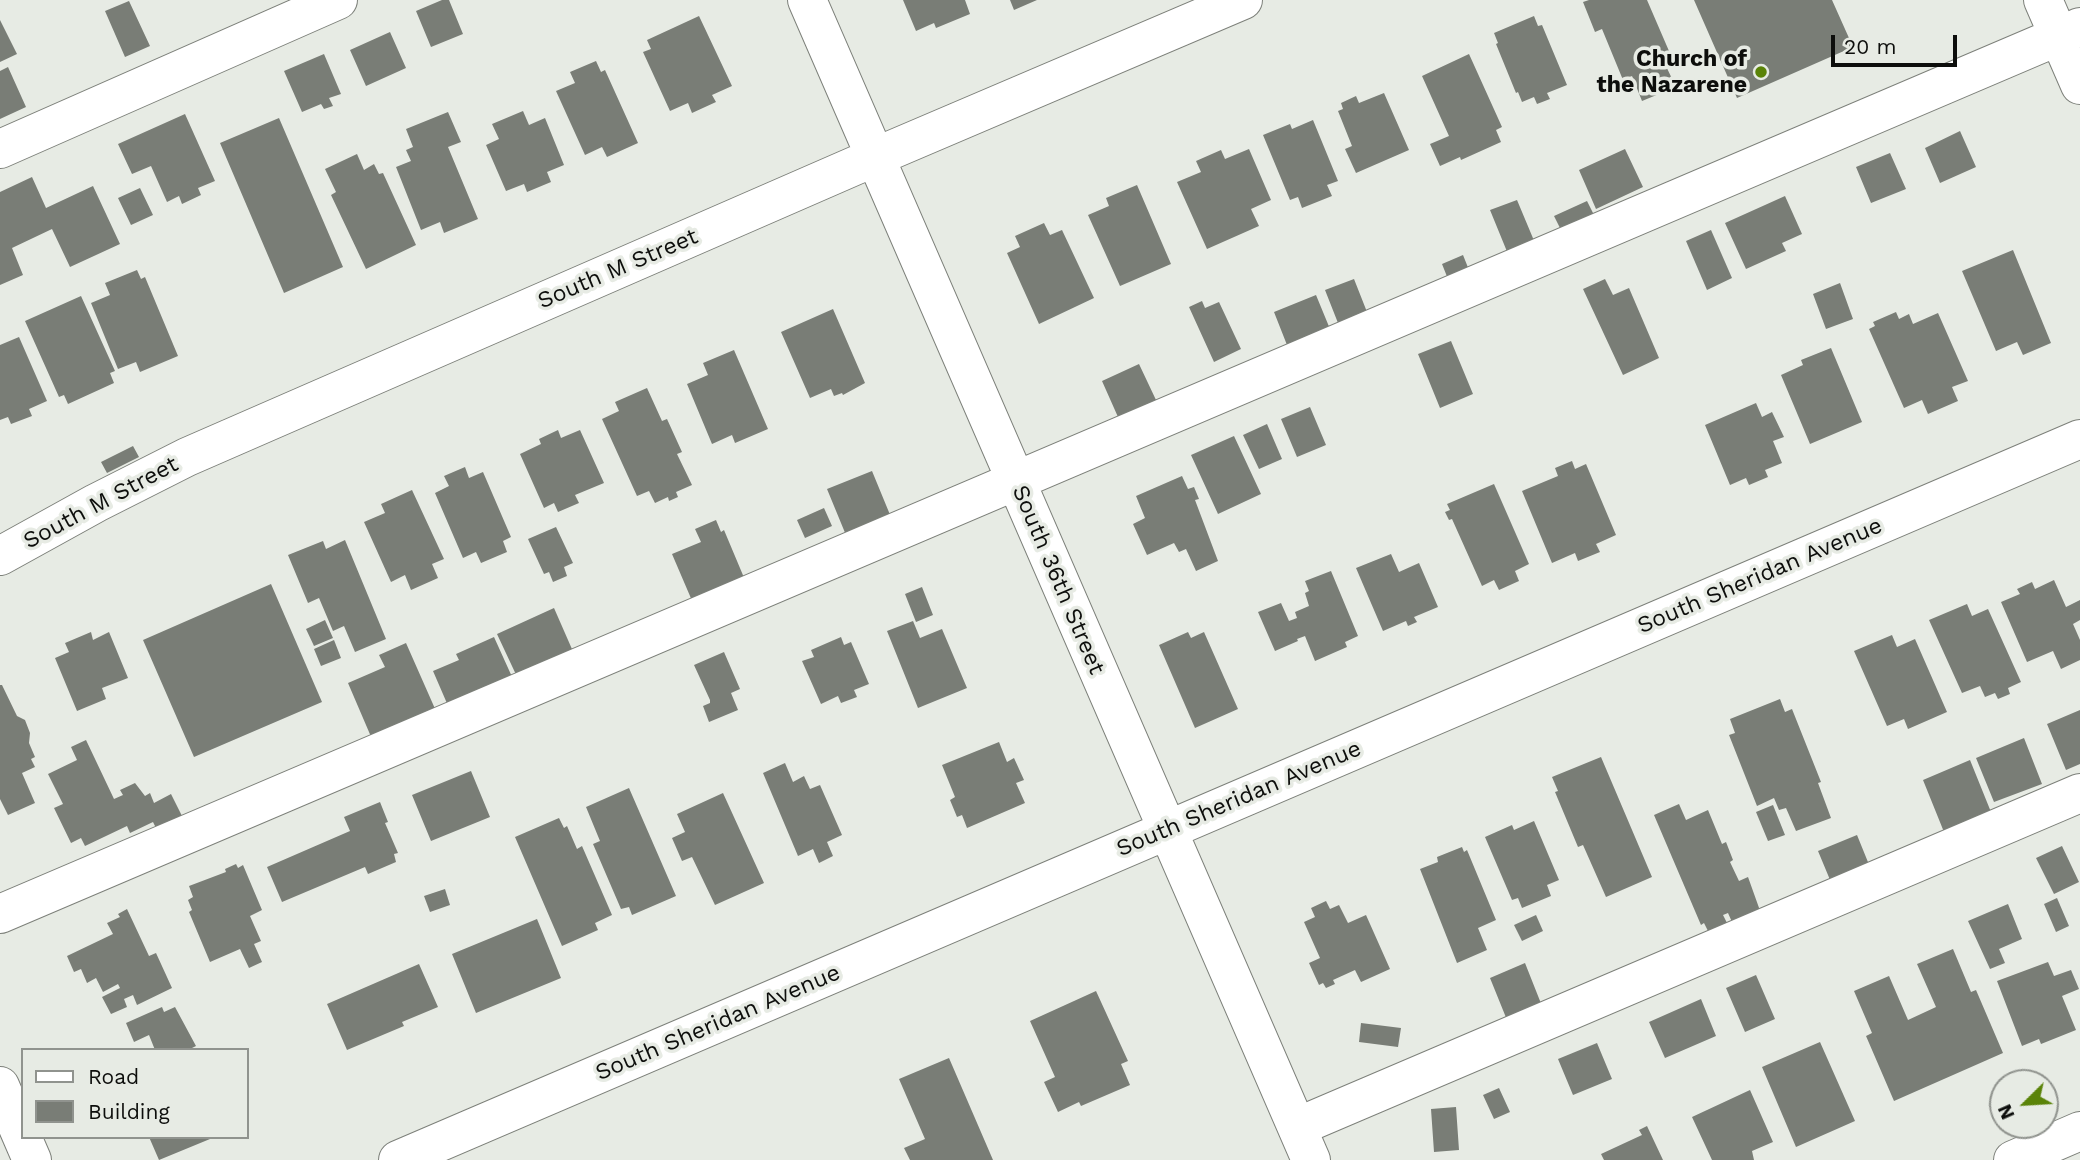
<!DOCTYPE html>
<style>
body{margin:0}
#map{position:relative;width:2080px;height:1160px;overflow:hidden;background:#e7ebe4;font-family:"Work Sans",sans-serif}
canvas{display:block}
.legend{position:absolute;left:21px;top:1048px;width:228px;height:91px;box-sizing:border-box;background:#e7ebe4;border:2px solid #90938e;margin:0;padding:9px 12px;list-style:none;font-size:21px;color:#0d0e0c}
.legend li{display:flex;align-items:center;gap:14px;height:35px}
.legend b{width:35px;border:2px solid #90938e}
.north{position:absolute;left:1989px;top:1069px;width:70px;height:70px;box-sizing:border-box;background:#e7ebe4;border:2px solid #90938e;border-radius:50%;rotate:246deg;font-size:19px;font-weight:700;line-height:28px;text-align:center;color:#0d0e0c}
.north::after{content:'';display:block;margin:auto;width:24px;height:32px;background:#5a8308;clip-path:polygon(50% 0,100% 100%,50% 72%,0 100%)}
.scale{position:absolute;left:1831px;top:35px;width:126px;height:32px;box-sizing:border-box;border:4px solid #0d0e0c;border-top:0;padding-left:9px;font-size:21px;line-height:24px;white-space:nowrap;color:#0d0e0c;-webkit-text-stroke:5px #e7ebe4;paint-order:stroke}
</style>
<div id="map">
<canvas width="2080" height="1160"></canvas>
<ul class="legend">
<li><b style="height:9px;background:#fff"></b>Road</li>
<li><b style="height:19px;background:#797d76"></b>Building</li>
</ul>
<div class="north">N</div>
<div class="scale">20 m</div>
</div>
<script>
const c = document.querySelector('canvas').getContext('2d');
c.lineJoin = 'round';
function fill(path, color) { c.fillStyle = color; c.fill(path, 'evenodd'); }
function strokePath(path, color, width, dash) { c.strokeStyle = color; c.lineWidth = width; c.lineCap = dash ? 'butt' : 'round'; c.setLineDash(dash || []); c.stroke(path); }
function drawText(font, color, halo, rows, align = 'center') {
  c.font = font + ' "Work Sans",sans-serif'; c.lineWidth = 7; c.setLineDash([]); c.textBaseline = 'middle'; c.strokeStyle = halo; c.fillStyle = color; for (const [text, x, y, turn = 0] of rows) {
    c.save(); c.translate(x, y); c.rotate((+turn || 0) * Math.PI / 180); c.textAlign = isNaN(turn) ? turn : align; if (halo) c.strokeText(text, 0, 0); c.fillText(text, 0, 0); c.restore();
  }
}
fill(new Path2D(`
 M 442,0 L 449,0 L 463,34 L 431,47 L 416,11 Z
 M 903,0 L 965,0 L 970,14 L 936,28 L 934,23 L 916,31 Z
 M 1010,0 L 1037,0 L 1014,10 Z
 M 1589,0 L 1647,0 L 1672,58 L 1664,62 L 1676,87 L 1642,101 L 1632,76 L 1623,80 L 1602,29 L 1595,32 L 1583,2 Z
 M 1694,0 L 1832,0 L 1853,47 L 1737,98 Z
 M 129,1 L 150,46 L 125,57 L 105,11 Z
 M 699,16 L 732,86 L 712,95 L 716,102 L 692,113 L 688,103 L 670,111 L 643,52 L 651,49 L 647,40 Z
 M 1534,16 L 1538,26 L 1542,25 L 1567,85 L 1547,93 L 1550,99 L 1537,104 L 1534,97 L 1522,102 L 1518,92 L 1516,93 L 1496,44 L 1498,43 L 1494,33 Z
 M 0,20 L 17,54 L 0,62 Z
 M 390,32 L 406,68 L 366,86 L 350,50 Z
 M 324,54 L 341,94 L 329,98 L 333,106 L 324,109 L 321,104 L 302,112 L 284,71 Z
 M 1469,54 L 1502,127 L 1496,130 L 1501,142 L 1461,160 L 1460,157 L 1440,166 L 1430,144 L 1449,136 L 1422,76 Z
 M 596,61 L 601,72 L 605,70 L 638,143 L 607,157 L 602,147 L 585,155 L 556,91 L 575,83 L 570,72 Z
 M 8,67 L 26,107 L 0,119 L 0,71 Z
 M 1384,93 L 1409,150 L 1356,173 L 1345,149 L 1352,146 L 1338,111 L 1343,109 L 1341,103 L 1356,96 L 1359,103 Z
 M 523,111 L 529,125 L 545,118 L 564,165 L 547,172 L 551,182 L 527,192 L 524,184 L 506,191 L 486,145 L 499,139 L 492,124 Z
 M 448,112 L 461,142 L 448,147 L 478,219 L 444,233 L 440,222 L 421,230 L 396,167 L 411,161 L 406,150 L 413,147 L 406,129 Z
 M 185,114 L 215,181 L 198,188 L 201,195 L 182,204 L 179,196 L 167,202 L 151,166 L 132,174 L 118,144 Z
 M 279,118 L 343,267 L 284,293 L 220,143 Z
 M 1313,120 L 1338,181 L 1327,185 L 1332,196 L 1302,208 L 1298,197 L 1290,200 L 1263,135 L 1290,124 L 1292,129 Z
 M 1960,131 L 1976,167 L 1940,183 L 1925,148 Z
 M 1249,149 L 1271,200 L 1251,209 L 1259,226 L 1207,249 L 1177,182 L 1201,172 L 1196,161 L 1221,150 L 1225,159 Z
 M 1625,149 L 1643,187 L 1596,209 L 1579,170 Z
 M 1890,153 L 1906,189 L 1871,203 L 1856,167 Z
 M 357,154 L 364,170 L 374,164 L 379,174 L 383,173 L 416,245 L 366,269 L 331,195 L 336,192 L 325,169 Z
 M 32,177 L 46,208 L 93,186 L 120,244 L 70,267 L 52,229 L 12,248 L 23,275 L 0,285 L 0,192 Z
 M 1137,185 L 1171,264 L 1120,286 L 1088,215 L 1109,206 L 1106,198 Z
 M 140,188 L 153,215 L 131,225 L 118,198 Z
 M 1785,196 L 1802,234 L 1782,243 L 1786,251 L 1746,269 L 1725,223 Z
 M 1517,200 L 1535,243 L 1508,254 L 1490,210 Z
 M 1587,201 L 1597,221 L 1564,236 L 1554,216 Z
 M 1044,223 L 1050,235 L 1062,230 L 1094,298 L 1039,324 L 1007,253 L 1020,247 L 1015,236 Z
 M 1711,230 L 1732,278 L 1707,290 L 1686,241 Z
 M 2013,250 L 2051,343 L 2023,355 L 2017,342 L 1996,351 L 1962,271 Z
 M 1463,255 L 1469,270 L 1448,279 L 1442,264 Z
 M 137,270 L 141,279 L 145,277 L 178,356 L 140,372 L 136,362 L 118,369 L 91,303 L 110,295 L 105,283 Z
 M 1354,279 L 1367,312 L 1338,323 L 1325,290 Z
 M 1605,279 L 1613,295 L 1629,288 L 1659,358 L 1623,375 L 1583,289 Z
 M 1840,283 L 1853,319 L 1826,329 L 1813,294 Z
 M 1316,295 L 1330,329 L 1287,345 L 1274,312 Z
 M 81,296 L 115,371 L 110,373 L 114,383 L 68,404 L 64,395 L 59,397 L 25,321 Z
 M 1202,301 L 1205,308 L 1219,302 L 1241,349 L 1214,362 L 1189,307 Z
 M 833,309 L 865,383 L 843,395 L 842,393 L 834,396 L 831,389 L 810,398 L 781,332 Z
 M 1896,312 L 1899,319 L 1909,314 L 1913,324 L 1938,313 L 1968,381 L 1952,387 L 1958,401 L 1928,414 L 1922,400 L 1904,408 L 1869,329 L 1875,326 L 1873,322 Z
 M 19,337 L 47,401 L 29,409 L 32,416 L 11,424 L 8,417 L 0,420 L 0,345 Z
 M 1451,341 L 1473,394 L 1440,408 L 1418,354 Z
 M 1831,348 L 1862,422 L 1810,444 L 1781,375 L 1803,365 L 1801,360 Z
 M 734,350 L 768,429 L 735,443 L 732,435 L 712,444 L 687,384 L 708,375 L 703,363 Z
 M 1139,364 L 1156,400 L 1118,417 L 1102,381 Z
 M 647,388 L 662,421 L 667,419 L 682,452 L 677,454 L 692,485 L 676,492 L 678,497 L 669,501 L 668,497 L 655,503 L 649,491 L 637,496 L 602,419 L 619,411 L 615,402 Z
 M 1756,403 L 1762,417 L 1772,412 L 1784,437 L 1773,441 L 1782,463 L 1765,470 L 1768,477 L 1749,485 L 1746,478 L 1730,485 L 1705,425 Z
 M 1310,407 L 1326,445 L 1297,457 L 1281,419 Z
 M 1267,424 L 1282,459 L 1259,469 L 1243,435 Z
 M 558,430 L 561,438 L 580,430 L 604,483 L 575,495 L 579,503 L 558,512 L 554,503 L 544,508 L 520,454 L 541,444 L 539,439 Z
 M 1234,436 L 1261,494 L 1218,514 L 1191,455 Z
 M 133,446 L 139,457 L 107,473 L 101,462 Z
 M 1572,461 L 1575,469 L 1586,464 L 1616,535 L 1596,544 L 1600,552 L 1578,561 L 1575,553 L 1552,563 L 1522,491 L 1558,476 L 1555,468 Z
 M 465,467 L 469,478 L 483,472 L 511,537 L 503,541 L 507,552 L 481,563 L 476,552 L 463,558 L 435,493 L 449,486 L 444,476 Z
 M 872,471 L 893,522 L 848,540 L 827,489 Z
 M 1182,476 L 1188,489 L 1194,487 L 1199,499 L 1195,500 L 1218,561 L 1196,571 L 1186,549 L 1179,552 L 1174,543 L 1147,555 L 1133,524 L 1145,518 L 1136,496 Z
 M 1494,484 L 1529,564 L 1515,571 L 1519,581 L 1499,590 L 1494,580 L 1482,586 L 1452,519 L 1449,520 L 1445,512 L 1450,510 L 1447,504 Z
 M 412,490 L 444,559 L 432,564 L 438,578 L 411,590 L 405,575 L 391,582 L 364,522 L 385,513 L 381,504 Z
 M 824,508 L 832,526 L 805,538 L 797,520 Z
 M 716,520 L 721,532 L 724,530 L 745,580 L 693,603 L 672,554 L 701,542 L 695,529 Z
 M 556,527 L 573,563 L 564,567 L 567,576 L 553,582 L 549,572 L 544,574 L 528,539 Z
 M 345,540 L 386,639 L 355,652 L 344,626 L 333,631 L 319,598 L 308,603 L 288,555 L 323,541 L 326,549 Z
 M 1391,554 L 1399,572 L 1419,563 L 1438,607 L 1414,617 L 1417,622 L 1408,626 L 1406,621 L 1383,631 L 1356,568 Z
 M 1331,571 L 1358,636 L 1345,642 L 1347,647 L 1315,661 L 1305,636 L 1297,639 L 1298,641 L 1275,651 L 1258,612 L 1281,603 L 1289,621 L 1297,618 L 1295,612 L 1309,606 L 1305,593 L 1309,591 L 1305,581 Z
 M 2054,580 L 2066,607 L 2080,600 L 2080,620 L 2073,624 L 2080,640 L 2080,660 L 2061,669 L 2053,651 L 2027,662 L 2001,602 L 2020,594 L 2017,589 L 2032,582 L 2035,589 Z
 M 271,584 L 322,702 L 194,757 L 143,640 Z
 M 922,587 L 933,615 L 916,622 L 905,594 Z
 M 1967,604 L 1972,616 L 1988,609 L 2021,682 L 2008,688 L 2010,694 L 1998,699 L 1995,693 L 1985,697 L 1980,686 L 1962,693 L 1929,620 Z
 M 554,608 L 575,656 L 519,681 L 497,634 Z
 M 325,620 L 333,638 L 314,646 L 306,629 Z
 M 913,621 L 920,638 L 942,629 L 967,688 L 918,708 L 887,631 Z
 M 91,632 L 93,640 L 109,632 L 128,678 L 102,688 L 106,699 L 77,711 L 55,658 L 69,652 L 65,643 Z
 M 1188,632 L 1191,638 L 1204,632 L 1238,709 L 1195,728 L 1159,645 Z
 M 1892,635 L 1897,647 L 1915,639 L 1947,712 L 1908,729 L 1904,719 L 1887,726 L 1854,651 Z
 M 494,637 L 513,679 L 449,708 L 433,671 L 459,660 L 456,654 Z
 M 841,637 L 844,645 L 851,642 L 869,684 L 854,690 L 857,697 L 841,703 L 838,696 L 821,704 L 802,661 L 814,657 L 811,650 Z
 M 334,640 L 341,658 L 321,666 L 314,649 Z
 M 406,643 L 436,711 L 372,739 L 348,683 L 385,667 L 379,655 Z
 M 724,652 L 740,689 L 731,693 L 738,710 L 709,722 L 703,706 L 710,703 L 710,700 L 694,665 Z
 M 0,685 L 2,685 L 17,716 L 25,720 L 30,733 L 29,743 L 35,757 L 31,759 L 35,767 L 22,773 L 35,803 L 8,815 L 0,799 Z
 M 1780,699 L 1785,712 L 1792,709 L 1821,782 L 1818,783 L 1831,818 L 1796,831 L 1786,808 L 1779,810 L 1774,798 L 1757,806 L 1729,735 L 1735,733 L 1730,719 Z
 M 2080,710 L 2080,764 L 2066,770 L 2047,724 Z
 M 2024,738 L 2042,784 L 1994,802 L 1976,758 Z
 M 86,740 L 114,799 L 123,795 L 120,790 L 135,783 L 145,796 L 150,793 L 154,803 L 171,794 L 184,820 L 158,832 L 153,822 L 130,833 L 127,826 L 85,846 L 81,838 L 71,843 L 54,808 L 63,804 L 48,774 L 77,760 L 71,747 Z
 M 999,742 L 1007,762 L 1014,758 L 1024,780 L 1016,783 L 1025,803 L 967,828 L 962,815 L 957,817 L 950,800 L 955,797 L 942,765 Z
 M 1601,757 L 1652,877 L 1606,897 L 1583,845 L 1578,847 L 1555,792 L 1558,791 L 1552,777 Z
 M 1970,760 L 1993,817 L 1946,837 L 1923,780 Z
 M 785,763 L 793,782 L 804,776 L 810,789 L 820,785 L 842,835 L 827,842 L 833,856 L 819,863 L 813,849 L 798,856 L 763,773 Z
 M 471,771 L 490,817 L 431,841 L 412,795 Z
 M 629,788 L 676,896 L 632,915 L 629,907 L 621,909 L 593,844 L 600,841 L 586,807 Z
 M 723,793 L 764,883 L 715,905 L 692,857 L 682,861 L 672,838 L 685,832 L 677,814 Z
 M 380,802 L 388,822 L 385,823 L 398,853 L 394,854 L 396,862 L 368,874 L 365,867 L 282,902 L 267,867 L 350,831 L 344,817 Z
 M 1679,804 L 1686,820 L 1708,810 L 1722,844 L 1726,842 L 1733,860 L 1730,862 L 1739,881 L 1748,877 L 1763,919 L 1736,931 L 1728,913 L 1723,915 L 1727,923 L 1708,931 L 1704,923 L 1701,925 L 1654,815 Z
 M 1773,805 L 1785,835 L 1768,841 L 1756,812 Z
 M 559,818 L 564,828 L 567,826 L 577,849 L 582,846 L 612,915 L 595,923 L 598,930 L 562,946 L 515,837 Z
 M 1534,821 L 1559,880 L 1547,885 L 1551,896 L 1522,908 L 1518,898 L 1512,900 L 1485,837 L 1512,825 L 1514,830 Z
 M 1857,835 L 1872,872 L 1833,887 L 1818,851 Z
 M 2062,846 L 2079,882 L 2054,894 L 2036,858 Z
 M 1462,847 L 1464,852 L 1467,850 L 1496,920 L 1478,928 L 1487,950 L 1457,963 L 1420,869 L 1438,862 L 1437,857 Z
 M 236,864 L 238,868 L 243,865 L 262,910 L 250,916 L 261,941 L 254,944 L 262,962 L 249,968 L 240,949 L 210,962 L 189,912 L 192,910 L 188,900 L 193,897 L 189,886 L 226,872 L 225,869 Z
 M 445,889 L 450,905 L 430,912 L 424,896 Z
 M 2057,898 L 2069,926 L 2056,932 L 2044,904 Z
 M 1326,901 L 1330,909 L 1339,905 L 1348,923 L 1366,915 L 1390,969 L 1361,982 L 1355,970 L 1333,980 L 1335,984 L 1326,988 L 1323,983 L 1319,985 L 1309,963 L 1320,958 L 1304,922 L 1315,917 L 1311,908 Z
 M 2008,904 L 2022,939 L 1999,949 L 2005,963 L 1990,969 L 1968,921 Z
 M 127,909 L 149,956 L 156,953 L 172,988 L 137,1005 L 133,995 L 124,999 L 127,1007 L 111,1014 L 102,997 L 120,988 L 118,984 L 103,992 L 96,978 L 87,983 L 81,969 L 74,972 L 67,956 L 113,934 L 107,923 L 120,917 L 118,914 Z
 M 1536,915 L 1543,931 L 1522,941 L 1514,925 Z
 M 537,919 L 561,978 L 476,1013 L 452,954 Z
 M 1953,949 L 1971,992 L 1976,990 L 2003,1053 L 1894,1101 L 1866,1036 L 1872,1033 L 1854,991 L 1889,976 L 1908,1020 L 1936,1007 L 1917,964 Z
 M 2048,962 L 2054,976 L 2071,970 L 2079,989 L 2062,996 L 2076,1030 L 2041,1044 L 2039,1039 L 2022,1046 L 1997,981 Z
 M 1525,963 L 1542,1006 L 1507,1020 L 1490,978 Z
 M 419,964 L 438,1007 L 402,1022 L 404,1026 L 347,1050 L 327,1004 Z
 M 1756,975 L 1775,1019 L 1745,1032 L 1726,988 Z
 M 1096,991 L 1128,1061 L 1121,1064 L 1130,1085 L 1081,1106 L 1079,1102 L 1058,1112 L 1044,1082 L 1055,1077 L 1030,1021 Z
 M 1701,999 L 1716,1036 L 1665,1058 L 1649,1022 Z
 M 162,1007 L 164,1012 L 175,1007 L 196,1046 L 188,1050 L 155,1050 L 149,1035 L 134,1042 L 126,1023 Z
 M 1361,1023 L 1401,1028 L 1398,1047 L 1359,1042 Z
 M 1820,1042 L 1855,1121 L 1796,1147 L 1762,1067 Z
 M 1597,1043 L 1612,1079 L 1573,1095 L 1558,1059 Z
 M 949,1058 L 993,1160 L 910,1160 L 904,1148 L 925,1139 L 899,1079 Z
 M 1499,1088 L 1510,1112 L 1494,1119 L 1483,1095 Z
 M 1750,1090 L 1773,1142 L 1752,1151 L 1754,1160 L 1712,1160 L 1692,1117 Z
 M 1456,1107 L 1459,1150 L 1434,1152 L 1431,1109 Z
 M 1647,1126 L 1663,1160 L 1604,1160 L 1601,1154 L 1642,1135 L 1639,1130 Z
 M 149,1137 L 209,1137 L 210,1139 L 159,1160 Z`), '#797d76');
const minor = new Path2D(`
 M 807,0 L 1311,1160
 M 2043,0 L 2080,85
 M 0,149 L 338,0
 M 0,556 L 96,503 L 187,457 L 875,157 L 1243,0
 M 0,914 L 2080,27
 M 0,1086 L 32,1160
 M 1297,1127 L 2080,793
 M 398,1160 L 2080,439
 M 2013,1160 L 2080,1131`);
strokePath(minor, '#7d807a', 40);
strokePath(minor, '#fff', 38);
for (const [x, y, r, color] of [
 [1761,72,7,"#5a8308"]
]) { const dot = new Path2D(); dot.arc(x, y, r, 0, 2 * Math.PI); c.fillStyle = color; c.fill(dot); strokePath(dot, '#e7ebe4', 2.5); }
drawText('bold 23px', '#0d0e0c', '#e7ebe4', [
 ["Church of",1747,59],
 ["the Nazarene",1747,85]
], 'right');
drawText('23px', '#0d0e0c', '#e7ebe4', [
 ["South M Street",618,269,-23],
 ["South M Street",101,503,-28],
 ["South Sheridan Avenue",1760,576,-23],
 ["South 36th Street",1058,580,67],
 ["South Sheridan Avenue",1239,799,-23],
 ["South Sheridan Avenue",718,1023,-23]
]);
</script>
